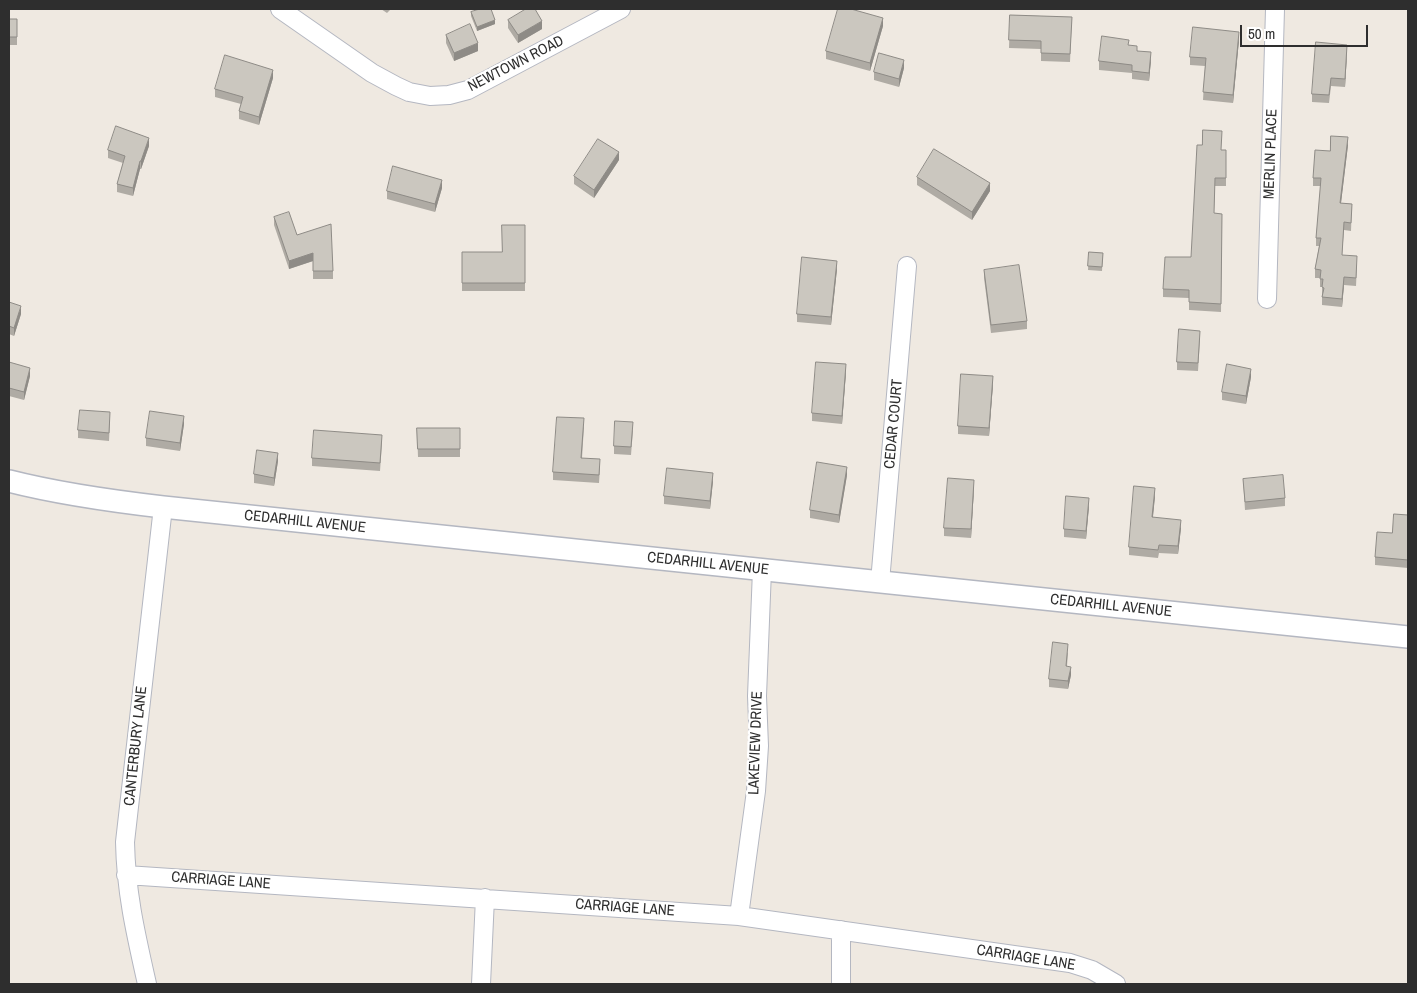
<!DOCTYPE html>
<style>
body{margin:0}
#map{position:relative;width:1417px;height:993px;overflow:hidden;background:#efe9e1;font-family:"Archivo Narrow",sans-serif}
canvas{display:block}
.frame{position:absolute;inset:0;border:10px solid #2e2e2e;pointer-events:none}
.scale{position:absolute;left:1240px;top:25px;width:128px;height:22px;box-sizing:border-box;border:2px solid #2e2e2e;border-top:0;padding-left:6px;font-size:15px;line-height:18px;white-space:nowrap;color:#2e2e2e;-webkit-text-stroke:4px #fff;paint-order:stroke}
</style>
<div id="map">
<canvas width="1417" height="993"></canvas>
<div class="frame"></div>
<div class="scale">50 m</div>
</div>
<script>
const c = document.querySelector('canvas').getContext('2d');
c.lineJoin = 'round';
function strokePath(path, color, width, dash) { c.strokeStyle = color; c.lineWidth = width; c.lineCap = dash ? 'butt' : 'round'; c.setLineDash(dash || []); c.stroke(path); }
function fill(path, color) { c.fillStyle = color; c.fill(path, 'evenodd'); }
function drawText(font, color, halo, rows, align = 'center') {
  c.font = font + ' "Archivo Narrow",sans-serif'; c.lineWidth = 4.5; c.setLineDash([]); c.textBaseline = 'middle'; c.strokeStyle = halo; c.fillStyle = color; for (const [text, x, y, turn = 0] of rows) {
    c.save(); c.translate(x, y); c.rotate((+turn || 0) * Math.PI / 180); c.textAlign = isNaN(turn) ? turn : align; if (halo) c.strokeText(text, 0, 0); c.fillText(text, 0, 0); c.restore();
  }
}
const minor = new Path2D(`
 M 280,9 L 372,73 L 396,86 L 409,92 L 430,96 L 449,95 L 468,90 L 621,9
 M 1267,299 L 1275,9
 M 880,582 L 907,266
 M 126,875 L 739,916 L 1070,963 L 1092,970 L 1116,984
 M 739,916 L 756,791 L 759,746 L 757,696 L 762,570
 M 147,984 C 136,935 126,893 125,842 L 163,507
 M 481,984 L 485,898
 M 841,984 L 841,930`);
const tertiary = new Path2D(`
 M 9,481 C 60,494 111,501 163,507 L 1408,637`);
strokePath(minor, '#b4b7c1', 20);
strokePath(tertiary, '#b4b7c1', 24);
strokePath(minor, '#fff', 18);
strokePath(tertiary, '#fff', 21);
fill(new Path2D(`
 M 381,9 L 391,9 L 387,13 Z
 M 471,12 L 495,24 L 477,31 L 471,16 Z
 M 1010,15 L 1072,17 L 1070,62 L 1041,61 L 1041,49 L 1009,48 Z
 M 9,19 L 17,19 L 17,45 L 9,45 Z
 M 508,20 L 542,29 L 518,43 L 508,28 Z
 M 883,26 L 870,71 L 826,59 L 826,51 Z
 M 446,35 L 478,51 L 454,61 L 446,43 Z
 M 1239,40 L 1233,103 L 1203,100 L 1205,66 L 1190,65 L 1190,57 Z
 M 1129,45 L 1151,60 L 1149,81 L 1132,79 L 1132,73 L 1099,70 L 1099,61 Z
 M 1347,53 L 1345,87 L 1331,86 L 1329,103 L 1312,102 L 1312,94 Z
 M 904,68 L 899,87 L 874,80 L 874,72 Z
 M 273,78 L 259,125 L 239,119 L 239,111 L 241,104 L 215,97 L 215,89 Z
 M 1348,145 L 1341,203 L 1352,204 L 1351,231 L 1344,230 L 1342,255 L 1357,265 L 1356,286 L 1344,285 L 1342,307 L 1322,305 L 1322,287 L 1320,287 L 1320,278 L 1315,278 L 1315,269 L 1319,246 L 1316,246 L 1316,238 L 1321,186 L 1313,186 L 1313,178 L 1330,151 Z
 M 149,146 L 141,169 L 140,169 L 133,196 L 117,192 L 117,184 L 123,163 L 108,158 L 108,150 Z
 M 1222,150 L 1226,150 L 1226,186 L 1215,186 L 1214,213 L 1222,214 L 1221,312 L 1189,310 L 1189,298 L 1163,297 L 1163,289 L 1191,257 Z
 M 619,160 L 594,198 L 574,184 L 574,176 Z
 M 917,177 L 990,191 L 972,220 L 917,185 Z
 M 442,188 L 435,212 L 387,199 L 387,191 Z
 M 274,217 L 297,235 L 333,271 L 333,279 L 313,279 L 313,261 L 289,269 L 274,225 Z
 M 525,225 L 525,291 L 462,291 L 462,252 L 502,252 Z
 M 1089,252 L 1103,253 L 1102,271 L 1088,270 Z
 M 837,269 L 831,325 L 797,322 L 797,314 Z
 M 984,270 L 1027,321 L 1027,329 L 991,333 L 984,278 Z
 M 9,302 L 21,314 L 14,336 L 9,334 Z
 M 1200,339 L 1198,371 L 1177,370 L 1177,362 Z
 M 9,362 L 30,376 L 24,400 L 9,396 Z
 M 846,372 L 842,424 L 812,421 L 812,413 Z
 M 1251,377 L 1246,404 L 1222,400 L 1222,392 Z
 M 993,384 L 989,436 L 958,434 L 958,426 Z
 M 110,420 L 109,441 L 78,438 L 78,430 Z
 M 184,424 L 180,451 L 146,446 L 146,438 Z
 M 584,426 L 582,458 L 600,467 L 599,483 L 553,480 L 553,472 Z
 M 417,428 L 460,428 L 460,457 L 418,457 Z
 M 633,430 L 631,455 L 614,454 L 614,446 Z
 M 382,443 L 380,471 L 312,466 L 312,458 Z
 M 278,461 L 274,486 L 254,483 L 254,474 Z
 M 847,475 L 839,523 L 810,518 L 810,510 Z
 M 1243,479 L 1285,498 L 1285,506 L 1245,510 Z
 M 713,481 L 710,509 L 664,504 L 664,496 Z
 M 974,488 L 971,538 L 944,536 L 944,528 Z
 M 1155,496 L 1153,517 L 1181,528 L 1178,554 L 1159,553 L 1158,558 L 1129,555 L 1129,547 Z
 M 1089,506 L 1086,539 L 1064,537 L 1064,529 Z
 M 1408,515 L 1408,568 L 1375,565 L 1375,557 L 1392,533 Z
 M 1068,652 L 1067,666 L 1071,675 L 1068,689 L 1049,687 L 1049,679 Z`), '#afaba4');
fill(new Path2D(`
 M 883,18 L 883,26 L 870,71 L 870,63 Z
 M 495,20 L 495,24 L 477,31 L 477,27 Z
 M 542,21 L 542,29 L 518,43 L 518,35 Z
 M 1239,32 L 1239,40 L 1233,103 L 1233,95 Z
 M 478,43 L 478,51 L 454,61 L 454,53 Z
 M 1347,45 L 1347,53 L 1345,87 L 1345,79 Z
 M 1151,52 L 1151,60 L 1149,81 L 1149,73 Z
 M 904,60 L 904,68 L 899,87 L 899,79 Z
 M 273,70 L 273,78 L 259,125 L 259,117 Z
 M 1348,137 L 1348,145 L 1340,211 L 1340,203 Z
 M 149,138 L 149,146 L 141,169 L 141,161 Z
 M 619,152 L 619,160 L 594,198 L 594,190 Z
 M 140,161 L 140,169 L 133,196 L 133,188 Z
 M 442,180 L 442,188 L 435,212 L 435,204 Z
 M 990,183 L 990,191 L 972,220 L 972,212 Z
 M 313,253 L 313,261 L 289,269 L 289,261 Z
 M 837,261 L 837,269 L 831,325 L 831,317 Z
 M 1344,277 L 1344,285 L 1342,307 L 1342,299 Z
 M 21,306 L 21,314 L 14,336 L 14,328 Z
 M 846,364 L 846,372 L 842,424 L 842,416 Z
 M 30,368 L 30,376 L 24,400 L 24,392 Z
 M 1251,369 L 1251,377 L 1246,404 L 1246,396 Z
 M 993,376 L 993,384 L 989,436 L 989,428 Z
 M 184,416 L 184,424 L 180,451 L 180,443 Z
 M 278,453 L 278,461 L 274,486 L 274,478 Z
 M 847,467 L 847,475 L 839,523 L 839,515 Z
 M 713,473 L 713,481 L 710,509 L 710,501 Z
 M 974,480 L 974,488 L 971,538 L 971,529 Z
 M 1155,488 L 1155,496 L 1152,525 L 1152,517 Z
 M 1089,498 L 1089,506 L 1086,539 L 1086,531 Z
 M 1181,520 L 1181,528 L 1178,554 L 1178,546 Z
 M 1071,667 L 1071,675 L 1068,689 L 1068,681 Z`), '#8e8b86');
const building = new Path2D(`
 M 480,9 L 491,9 L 495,20 L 477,27 L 471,12 Z
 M 526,9 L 535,9 L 542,21 L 518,35 L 508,20 Z
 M 838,9 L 851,9 L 883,18 L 870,63 L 826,51 Z
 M 1010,15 L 1072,17 L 1070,54 L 1041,53 L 1041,41 L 1009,40 Z
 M 9,19 L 17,19 L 17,37 L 9,37 Z
 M 470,24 L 478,43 L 454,53 L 446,35 Z
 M 1193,27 L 1239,32 L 1233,95 L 1203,92 L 1206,58 L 1190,57 Z
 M 1102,36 L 1129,40 L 1128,45 L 1137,46 L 1137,51 L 1151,52 L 1149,73 L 1132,71 L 1132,65 L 1099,61 Z
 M 1316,42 L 1347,45 L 1345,79 L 1331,78 L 1329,95 L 1312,94 Z
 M 879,53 L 904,60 L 899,79 L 874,72 Z
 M 225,55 L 273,70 L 259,117 L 239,111 L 243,97 L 215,89 Z
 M 116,126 L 149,138 L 141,161 L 140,161 L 133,188 L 117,184 L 125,156 L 108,150 Z
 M 1203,130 L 1222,131 L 1221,150 L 1226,150 L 1226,178 L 1215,178 L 1214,213 L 1222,214 L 1221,304 L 1189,302 L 1189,290 L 1163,289 L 1165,257 L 1191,257 L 1197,145 L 1202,145 Z
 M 1331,136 L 1348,137 L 1340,203 L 1352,204 L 1351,223 L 1344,222 L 1342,255 L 1357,256 L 1356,278 L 1344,277 L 1342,299 L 1322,297 L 1324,288 L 1322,287 L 1323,279 L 1320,279 L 1321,270 L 1315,269 L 1321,238 L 1316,238 L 1321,178 L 1313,178 L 1315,150 L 1330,151 Z
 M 598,139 L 619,152 L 594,190 L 574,176 Z
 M 934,149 L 990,183 L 972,212 L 917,177 Z
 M 393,166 L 442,180 L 435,204 L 387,191 Z
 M 289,212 L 297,235 L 331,224 L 333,271 L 313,271 L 313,253 L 289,261 L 274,217 Z
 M 502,225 L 525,225 L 525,283 L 462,283 L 462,252 L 502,252 Z
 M 1089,252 L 1103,253 L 1102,267 L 1088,266 Z
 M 802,257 L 837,261 L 831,317 L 797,314 Z
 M 1019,265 L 1027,321 L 991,325 L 984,270 Z
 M 9,302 L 21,306 L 14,328 L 9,326 Z
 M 1179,329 L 1200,331 L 1198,363 L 1177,362 Z
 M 9,362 L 30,368 L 24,392 L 9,388 Z
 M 816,362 L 846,364 L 842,416 L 812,413 Z
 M 1227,364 L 1251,369 L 1246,396 L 1222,392 Z
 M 961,374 L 993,376 L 989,428 L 958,426 Z
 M 80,410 L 110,412 L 109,433 L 78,430 Z
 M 150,411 L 184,416 L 180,443 L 146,438 Z
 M 557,417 L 584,418 L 581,458 L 600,459 L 599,475 L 553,472 Z
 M 615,421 L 633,422 L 631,447 L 614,446 Z
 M 417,428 L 460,428 L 460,449 L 418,449 Z
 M 314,430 L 382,435 L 380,463 L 312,458 Z
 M 257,450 L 278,453 L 274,478 L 254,474 Z
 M 817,462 L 847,467 L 839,515 L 810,510 Z
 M 667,468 L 713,473 L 710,501 L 664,496 Z
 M 1283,475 L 1285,498 L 1245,502 L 1243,479 Z
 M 948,478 L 974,480 L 971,529 L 944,528 Z
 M 1134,486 L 1155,488 L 1152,517 L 1181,520 L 1178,546 L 1159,545 L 1158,550 L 1129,547 Z
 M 1066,496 L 1089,498 L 1086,531 L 1064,529 Z
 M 1394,514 L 1408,515 L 1408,560 L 1375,557 L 1377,532 L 1392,533 Z
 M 1053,642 L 1068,644 L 1066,666 L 1071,667 L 1068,681 L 1049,679 Z`);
fill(building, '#cbc7bf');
strokePath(building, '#8e8b86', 1);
drawText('15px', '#2e2e2e', '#fff', [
 ["NEWTOWN ROAD",516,64,-27],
 ["MERLIN PLACE",1271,154,-88],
 ["CEDAR COURT",894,424,-85],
 ["CEDARHILL AVENUE",305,522,6],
 ["CEDARHILL AVENUE",708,564,6],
 ["CEDARHILL AVENUE",1111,606,6],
 ["LAKEVIEW DRIVE",756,743,-88],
 ["CANTERBURY LANE",136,746,-84],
 ["CARRIAGE LANE",221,881,4],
 ["CARRIAGE LANE",625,908,4],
 ["CARRIAGE LANE",1026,958,9]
]);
</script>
